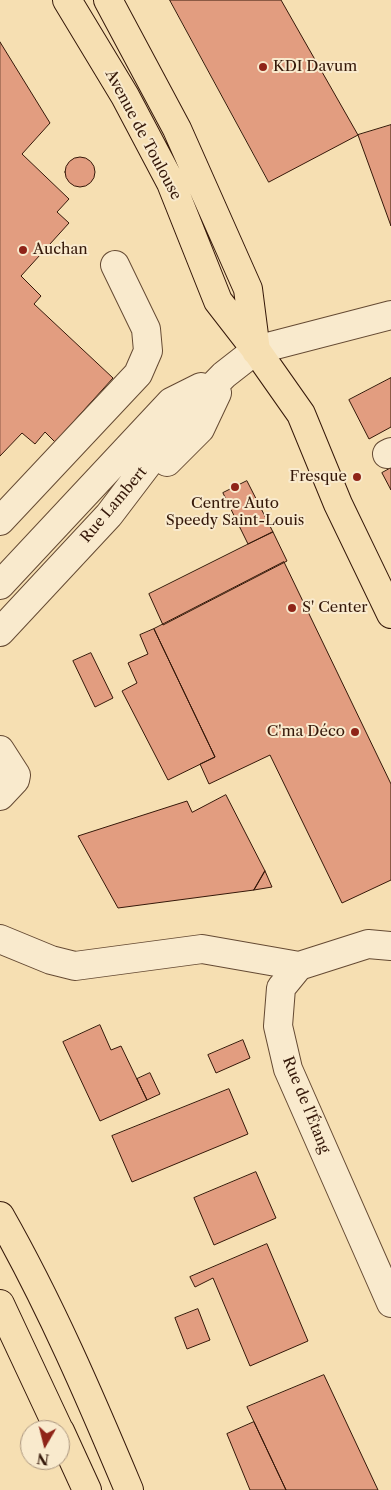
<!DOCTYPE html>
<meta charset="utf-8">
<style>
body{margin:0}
#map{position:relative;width:391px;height:1490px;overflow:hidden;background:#f6dfb2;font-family:"Libre Caslon Text",serif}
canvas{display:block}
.north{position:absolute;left:20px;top:1420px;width:50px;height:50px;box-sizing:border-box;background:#f9eacd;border:1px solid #ab967f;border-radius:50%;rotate:188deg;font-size:14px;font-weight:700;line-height:20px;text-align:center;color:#351809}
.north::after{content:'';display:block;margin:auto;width:18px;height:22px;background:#8f2418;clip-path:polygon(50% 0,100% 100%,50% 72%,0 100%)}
</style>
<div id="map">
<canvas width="391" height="1490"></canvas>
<div class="north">N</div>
</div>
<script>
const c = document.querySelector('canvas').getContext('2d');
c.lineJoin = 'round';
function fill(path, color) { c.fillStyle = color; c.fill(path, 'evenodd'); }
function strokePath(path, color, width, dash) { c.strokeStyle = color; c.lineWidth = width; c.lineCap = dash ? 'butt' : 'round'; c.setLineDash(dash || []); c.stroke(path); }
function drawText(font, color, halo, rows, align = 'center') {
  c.font = font + ' "Libre Caslon Text",serif'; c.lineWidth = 4; c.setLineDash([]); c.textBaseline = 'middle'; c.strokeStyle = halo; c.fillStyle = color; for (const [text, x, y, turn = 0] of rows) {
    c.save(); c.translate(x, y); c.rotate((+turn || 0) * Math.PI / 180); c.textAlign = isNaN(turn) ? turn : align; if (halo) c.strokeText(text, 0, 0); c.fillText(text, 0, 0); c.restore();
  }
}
const building = new Path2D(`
 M 170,0 L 281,0 L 358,135 L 269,182 Z
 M 0,42 L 50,123 L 22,154 L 69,199 L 57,212 L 69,223 L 21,276 L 41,296 L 34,304 L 113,378 L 55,442 L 45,432 L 35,444 L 22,433 L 0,456 Z
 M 391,125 L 391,226 L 358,135 Z
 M65 172a15 15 0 1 1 30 0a15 15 0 1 1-30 0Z
 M 391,378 L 391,427 L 369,439 L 349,400 Z
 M 391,468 L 391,490 L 382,473 Z
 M 247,481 L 273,532 L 248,544 L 223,493 Z
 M 273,532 L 287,561 L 163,625 L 149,594 Z
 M 284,562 L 391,784 L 391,880 L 342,903 L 270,755 L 209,784 L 200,764 L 215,757 L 154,629 Z
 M 154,629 L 215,757 L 168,780 L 122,691 L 137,683 L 128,663 L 148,654 L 140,635 Z
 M 91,653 L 113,698 L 95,707 L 73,661 Z
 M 226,795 L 265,871 L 254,890 L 118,908 L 78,836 L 187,801 L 192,812 Z
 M 265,871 L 272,887 L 254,890 Z
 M 100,1025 L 111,1050 L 121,1046 L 147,1100 L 100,1121 L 63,1042 Z
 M 243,1040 L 250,1058 L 216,1073 L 208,1055 Z
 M 150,1073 L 160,1094 L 147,1100 L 137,1079 Z
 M 229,1089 L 248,1134 L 132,1182 L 112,1136 Z
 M 256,1172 L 276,1218 L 214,1245 L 194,1198 Z
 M 267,1244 L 308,1341 L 250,1366 L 213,1278 L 195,1287 L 190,1277 Z
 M 198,1309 L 210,1340 L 187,1349 L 175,1318 Z
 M 324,1375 L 378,1490 L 286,1490 L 247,1407 Z
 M 254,1422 L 286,1490 L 250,1490 L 227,1434 Z`);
fill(building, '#e29d80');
strokePath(building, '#351809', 1);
const minor = new Path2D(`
 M 387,454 L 391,452
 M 167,462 L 200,429 L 217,393
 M 0,521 L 138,374 L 148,351 L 146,329 L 115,265
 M 0,585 L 171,402 L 201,387
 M 0,632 L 109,515 L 185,415 L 224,375 L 256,350 L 391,315
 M 0,750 L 16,775 L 15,780 L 0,796
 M 0,939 L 51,960 L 75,966 L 202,949 L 299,966
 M 391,946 L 368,944 L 299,966 L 281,988 L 278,1026 L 288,1069 L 391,1303`);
const major = new Path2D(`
 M 67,0 L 125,96 L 171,183 L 218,301 L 256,350 L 301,414 L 338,504 L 391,614
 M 108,0 L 177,129 L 248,289 L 256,351`);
const highway = new Path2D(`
 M 0,1216 C 50,1304 90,1397 129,1490
 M 0,1304 L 59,1430
 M 60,1431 L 87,1490`);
strokePath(minor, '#654a33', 30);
strokePath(major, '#351809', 30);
strokePath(highway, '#351809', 30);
strokePath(minor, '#f9eacd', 28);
strokePath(major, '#f6dfb2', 28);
strokePath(highway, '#f6dfb2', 28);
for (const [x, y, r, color] of [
 [263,67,5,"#8f2418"],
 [23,250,5,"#8f2418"],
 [357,477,5,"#8f2418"],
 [235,487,5,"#8f2418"],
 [292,608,5,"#8f2418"],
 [355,732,5,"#8f2418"]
]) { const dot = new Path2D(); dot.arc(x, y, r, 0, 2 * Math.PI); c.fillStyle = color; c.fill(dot); strokePath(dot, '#f9eacd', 2); }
drawText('15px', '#351809', '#f9eacd', [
 ["KDI Davum",273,67],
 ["Auchan",33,250],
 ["Fresque",347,477,"right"],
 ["Centre Auto",235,504,"center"],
 ["Speedy Saint-Louis",235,521,"center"],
 ["S' Center",302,608],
 ["C'ma Déco",345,732,"right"]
], 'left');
drawText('15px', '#351809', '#f9eacd', [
 ["Avenue de Toulouse",143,135,62],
 ["Rue Lambert",114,505,-50],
 ["Rue de l'Étang",306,1105,68]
]);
</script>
